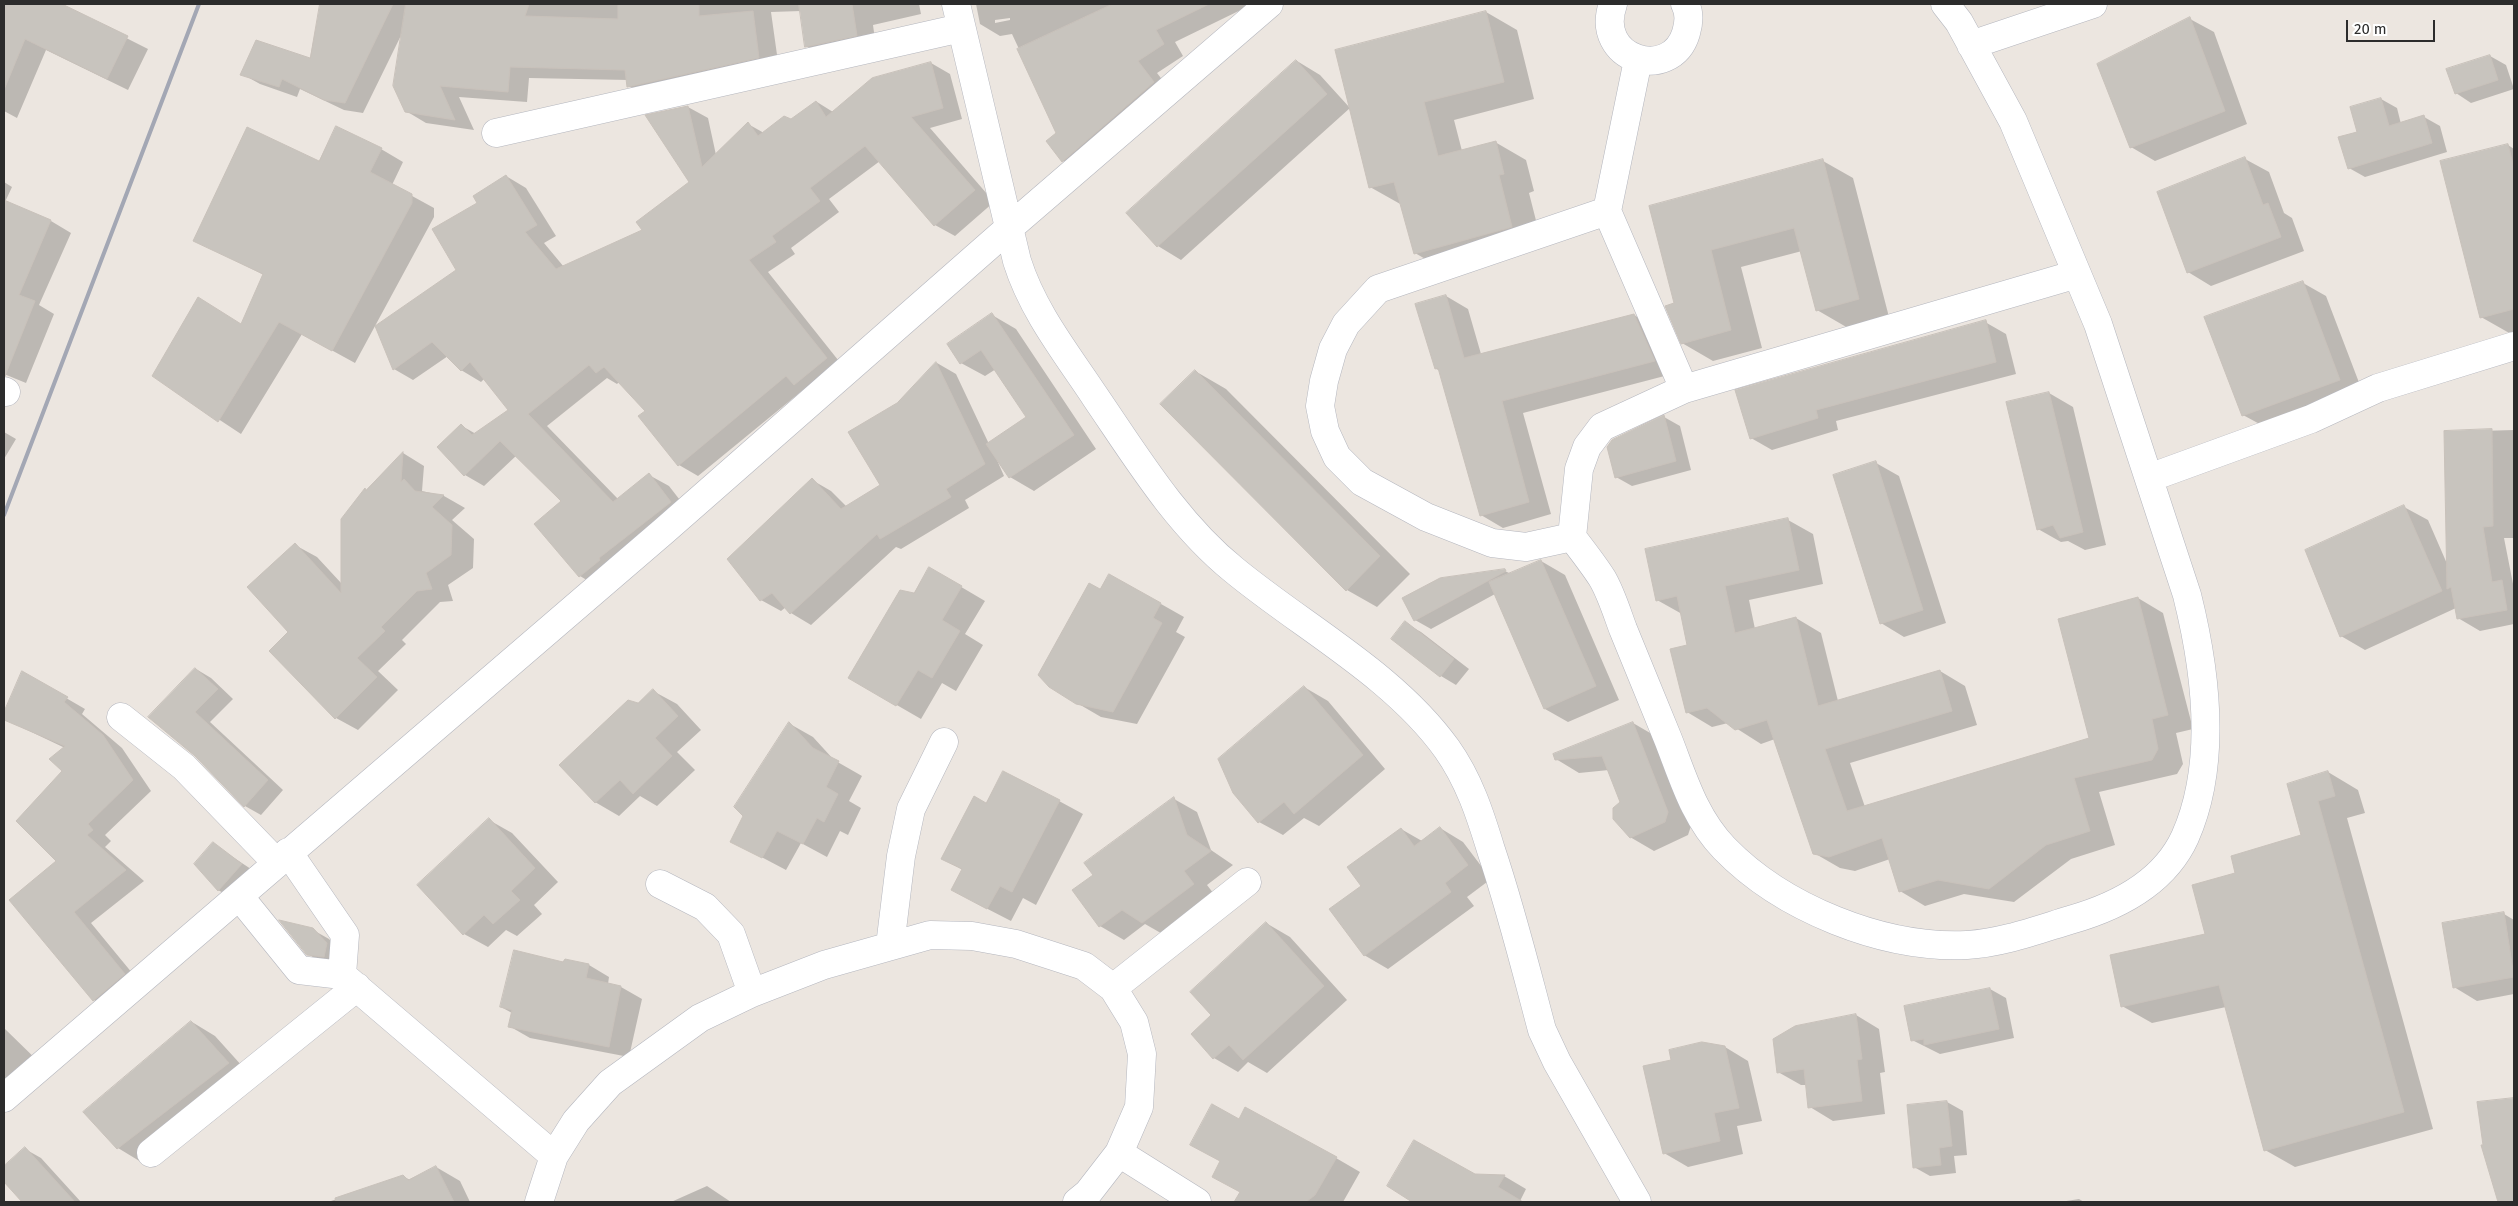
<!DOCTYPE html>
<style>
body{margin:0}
#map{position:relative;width:2518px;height:1206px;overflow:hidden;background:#ece6e0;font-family:"Fira Sans",sans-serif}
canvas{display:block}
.frame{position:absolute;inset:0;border:5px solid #2c2c2c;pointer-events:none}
.scale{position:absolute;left:2346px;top:20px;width:89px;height:22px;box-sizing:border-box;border:2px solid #2c2c2c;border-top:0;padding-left:6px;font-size:15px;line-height:18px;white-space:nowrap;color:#2c2c2c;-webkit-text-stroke:4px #fff;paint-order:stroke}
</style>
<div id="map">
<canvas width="2518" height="1206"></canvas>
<div class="frame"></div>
<div class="scale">20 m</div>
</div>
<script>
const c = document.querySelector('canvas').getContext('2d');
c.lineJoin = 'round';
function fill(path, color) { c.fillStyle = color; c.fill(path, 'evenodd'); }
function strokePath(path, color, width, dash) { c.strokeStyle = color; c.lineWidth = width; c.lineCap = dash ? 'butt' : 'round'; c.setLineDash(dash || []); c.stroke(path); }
fill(new Path2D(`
 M 4,4 L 59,4 L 148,49 L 128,90 L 46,50 L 17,118 L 4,111 Z
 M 322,4 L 414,4 L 413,11 L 363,113 L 344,110 L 300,89 L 297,97 L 260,84 L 242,74 L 311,60 Z
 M 425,4 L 919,4 L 921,14 L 873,25 L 876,47 L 826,58 L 806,46 L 801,11 L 771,12 L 779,69 L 648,98 L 629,86 L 628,80 L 529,78 L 527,102 L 459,97 L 474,130 L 426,123 L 406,111 L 406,65 Z
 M 976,4 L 1253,4 L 1175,42 L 1183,56 L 1157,73 L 1174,95 L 1083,172 L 1063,161 L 1058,133 L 1012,34 L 1000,36 L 980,24 ZM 1010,18 L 1010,20 L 995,23 L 995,20 Z
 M 1486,12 L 1517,30 L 1534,99 L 1454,120 L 1462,151 L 1495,142 L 1526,160 L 1534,191 L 1529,193 L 1542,244 L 1446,271 L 1415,253 L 1402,205 L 1370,187 L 1336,51 Z
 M 2190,19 L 2214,32 L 2247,124 L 2155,161 L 2131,147 Z
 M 2490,56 L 2506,65 L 2514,89 L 2471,103 L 2456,93 Z
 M 1297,61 L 1320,75 L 1350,108 L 1181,260 L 1158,246 Z
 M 931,63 L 950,74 L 962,119 L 930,128 L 994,202 L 955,236 L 935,225 L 880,161 L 829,199 L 839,212 L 791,248 L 795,254 L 768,272 L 846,370 L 814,396 L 803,390 L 698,476 L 679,465 L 646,411 L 619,382 L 617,384 L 607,378 L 547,426 L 618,499 L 649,475 L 669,486 L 690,513 L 600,588 L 580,576 L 536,524 L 562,502 L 517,455 L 484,486 L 465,475 L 462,426 L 476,434 L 510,411 L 484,379 L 481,382 L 461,370 L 448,356 L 413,380 L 394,369 L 457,270 L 479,203 L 506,176 L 526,188 L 556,236 L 544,243 L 564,267 L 644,230 L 691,182 L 688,107 L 708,118 L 716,155 L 748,124 L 764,133 L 791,121 L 817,102 L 833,112 Z
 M 2381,99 L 2397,108 L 2401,124 L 2424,117 L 2440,126 L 2447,152 L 2365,177 L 2349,168 L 2358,132 Z
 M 2508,145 L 2514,149 L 2514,334 L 2511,334 L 2481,317 Z
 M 381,149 L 403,162 L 392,185 L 434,208 L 434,217 L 355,363 L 302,334 L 241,434 L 153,376 L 242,325 L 264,275 L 195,240 L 320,163 Z
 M 2245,159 L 2269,172 L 2284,213 L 2292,218 L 2304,251 L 2211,286 L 2188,272 Z
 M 1823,161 L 1853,178 L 1889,317 L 1848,328 L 1817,310 L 1802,251 L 1741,267 L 1762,348 L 1713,361 L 1682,343 L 1676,304 L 1650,207 Z
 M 4,182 L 12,187 L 5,202 L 51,221 L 71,233 L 39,305 L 54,314 L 26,383 L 4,374 Z
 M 2303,283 L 2326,296 L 2363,393 L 2267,428 L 2243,415 Z
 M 1446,296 L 1468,309 L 1481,354 L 1634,315 L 1656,328 L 1676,373 L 1523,413 L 1551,514 L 1503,528 L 1481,515 L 1441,371 L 1436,369 Z
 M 992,315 L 1016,329 L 1096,449 L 1034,491 L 1010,477 L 997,460 L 1004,476 L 965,500 L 969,508 L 901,549 L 896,547 L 811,625 L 791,613 L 786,607 L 781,611 L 761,600 L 812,480 L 831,491 L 847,507 L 882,486 L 898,404 L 937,363 L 956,374 L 989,444 L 1028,417 L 996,369 L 985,376 L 961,363 Z
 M 1985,322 L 2006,334 L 2016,374 L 1836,421 L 1838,430 L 1772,450 L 1751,438 Z
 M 1195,371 L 1226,389 L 1410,574 L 1377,607 L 1347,590 Z
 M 2049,393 L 2073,407 L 2106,545 L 2085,550 L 2068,541 L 2061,542 L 2038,529 Z
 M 1664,417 L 1680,426 L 1691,470 L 1632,486 L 1616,477 Z
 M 2514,430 L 2514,538 L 2504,538 L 2514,589 L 2514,624 L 2480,631 L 2458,618 L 2456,608 L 2365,650 L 2341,636 L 2307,551 L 2404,507 L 2428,520 L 2448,566 L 2446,432 Z
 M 4,432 L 16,439 L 4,459 Z
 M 403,453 L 424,466 L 422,491 L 444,496 L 465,508 L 452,520 L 474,539 L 473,568 L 448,585 L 453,601 L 440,602 L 402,640 L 406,644 L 378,671 L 398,690 L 358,730 L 336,718 L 290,632 L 295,545 L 317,557 L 342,584 L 367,491 Z
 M 1876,463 L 1899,476 L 1946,623 L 1904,637 L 1881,623 Z
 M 1788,520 L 1813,534 L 1823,584 L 1749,600 L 1755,629 L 1796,618 L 1821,633 L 1838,701 L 1940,671 L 1965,686 L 1977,725 L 1850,763 L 1865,807 L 2090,739 L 2138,598 L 2163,613 L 2193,729 L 2176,733 L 2183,764 L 2177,774 L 2099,792 L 2115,845 L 2071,859 L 2014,902 L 1964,894 L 1925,906 L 1900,891 L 1890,859 L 1855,871 L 1840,868 L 1814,853 L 1775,739 L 1761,744 L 1728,723 L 1712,727 L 1687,712 L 1688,646 L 1682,614 L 1657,600 Z
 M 1541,561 L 1565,575 L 1619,700 L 1568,722 L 1545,709 L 1495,594 L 1431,629 L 1415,620 L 1505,571 L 1511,574 Z
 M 929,568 L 985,601 L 965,634 L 983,645 L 956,691 L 942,683 L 921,719 L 850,678 L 914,594 Z
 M 1101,591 L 1161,604 L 1184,617 L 1176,632 L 1185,637 L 1137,724 L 1101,717 L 1077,703 Z
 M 1405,623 L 1421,632 L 1469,669 L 1456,685 L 1441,676 Z
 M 196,669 L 211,678 L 233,699 L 210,722 L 283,790 L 261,815 L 245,806 L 196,755 L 150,717 Z
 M 23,673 L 85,709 L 82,714 L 122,748 L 151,791 L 105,835 L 111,841 L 105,847 L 144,881 L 91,923 L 142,985 L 112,1011 L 94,1000 L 58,861 L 65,748 L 4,719 Z
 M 1304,687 L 1328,701 L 1385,769 L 1319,826 L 1304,818 L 1283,835 L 1259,822 Z
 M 653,691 L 677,704 L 701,730 L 677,752 L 695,770 L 657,806 L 640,796 L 619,816 L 595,802 L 639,704 Z
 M 1633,723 L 1657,737 L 1691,826 L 1688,835 L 1654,851 L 1630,837 L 1622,803 L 1609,770 L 1579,773 L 1556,759 Z
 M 790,724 L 813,737 L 834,760 L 862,776 L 849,801 L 861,808 L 848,835 L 840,831 L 827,857 L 801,843 L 786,870 L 731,841 Z
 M 2328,772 L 2358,790 L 2365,813 L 2347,818 L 2433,1129 L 2295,1167 L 2265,1150 L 2226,1007 L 2152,1023 L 2122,1006 L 2206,935 L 2237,874 L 2303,836 Z
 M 1174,799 L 1197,812 L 1211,850 L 1233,865 L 1207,885 L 1217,898 L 1166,936 L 1145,924 L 1124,940 L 1100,926 L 1095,875 Z
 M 1059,801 L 1083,814 L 1036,905 L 1023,898 L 1011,921 L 976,903 L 963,870 L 943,859 L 987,804 Z
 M 489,820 L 512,833 L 558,882 L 534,905 L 542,914 L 517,936 L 506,930 L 488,947 L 464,934 Z
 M 1440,828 L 1463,842 L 1491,879 L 1467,897 L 1474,906 L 1388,969 L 1364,955 L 1362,886 L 1401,829 L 1422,841 Z
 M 213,844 L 257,873 L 234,899 L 218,890 Z
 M 2504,914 L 2514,920 L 2514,994 L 2477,1001 L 2454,987 Z
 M 1266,923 L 1290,937 L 1347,1000 L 1267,1073 L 1248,1062 L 1238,1072 L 1214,1058 L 1213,1015 Z
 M 313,930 L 329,939 L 342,953 L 324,964 L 308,954 Z
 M 565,960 L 589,965 L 609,977 L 608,984 L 621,987 L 642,999 L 629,1057 L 530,1038 L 509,1026 L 512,1013 L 501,1007 Z
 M 1990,989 L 2006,998 L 2014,1038 L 1940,1054 L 1912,1040 Z
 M 1856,1015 L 1879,1029 L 1885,1072 L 1880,1073 L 1885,1114 L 1833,1121 L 1810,1107 L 1807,1085 L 1801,1085 L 1778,1072 Z
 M 192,1022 L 215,1036 L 252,1077 L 141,1162 L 118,1148 Z
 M 4,1028 L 43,1066 L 4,1105 Z
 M 1725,1047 L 1748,1061 L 1762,1121 L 1737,1126 L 1743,1154 L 1688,1167 L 1664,1153 Z
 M 2504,1100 L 2514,1106 L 2514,1202 L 2499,1202 L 2482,1146 L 2485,1145 Z
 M 1947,1102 L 1963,1111 L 1967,1155 L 1954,1156 L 1956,1173 L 1930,1176 L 1914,1167 Z
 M 1239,1121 L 1336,1158 L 1360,1172 L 1343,1202 L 1236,1202 L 1241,1192 L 1221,1161 Z
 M 25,1149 L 41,1158 L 81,1202 L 24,1202 L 4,1181 L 4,1168 Z
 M 436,1167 L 460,1181 L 470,1202 L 328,1202 L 403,1176 L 410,1180 Z
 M 1474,1176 L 1504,1176 L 1526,1189 L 1520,1201 L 1523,1202 L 1414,1202 L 1388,1186 Z
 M 707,1186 L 731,1202 L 671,1202 Z
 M 2079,1199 L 2084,1202 L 2060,1202 Z`), '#0003');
const building = new Path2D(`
 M 4,4 L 62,4 L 128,36 L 107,79 L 25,39 L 4,90 Z
 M 320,4 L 393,4 L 345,103 L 324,100 L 282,79 L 279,87 L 240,75 L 256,40 L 310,58 Z
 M 406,4 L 529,4 L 525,16 L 618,19 L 618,4 L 699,4 L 699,16 L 753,11 L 759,58 L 627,87 L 625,70 L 510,67 L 508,92 L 440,86 L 455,120 L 405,112 L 393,86 Z
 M 799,4 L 852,4 L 857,36 L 805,47 Z
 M 1113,4 L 1209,4 L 1156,30 L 1164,44 L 1138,61 L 1154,82 L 1062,162 L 1046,141 L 1056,133 L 1017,49 Z
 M 1486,11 L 1504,82 L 1424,102 L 1438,156 L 1496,141 L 1504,174 L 1499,175 L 1512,227 L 1414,254 L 1394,182 L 1369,188 L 1335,50 Z
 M 2190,17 L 2225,111 L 2130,148 L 2097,64 Z
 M 2490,55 L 2498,80 L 2455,94 L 2446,69 Z
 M 1296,60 L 1327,94 L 1157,247 L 1126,213 Z
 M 931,62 L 943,108 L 911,117 L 975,190 L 934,226 L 865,146 L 810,188 L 820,201 L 772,236 L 776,242 L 749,260 L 827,358 L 794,385 L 786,376 L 678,466 L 638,416 L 645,411 L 604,367 L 596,373 L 589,365 L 528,414 L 613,502 L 649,473 L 671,502 L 599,558 L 600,560 L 579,577 L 534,524 L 561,501 L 500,441 L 464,476 L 437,447 L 461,424 L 472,435 L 508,410 L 470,362 L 461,371 L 432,342 L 393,370 L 375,326 L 456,270 L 432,229 L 477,203 L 473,196 L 506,175 L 537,225 L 525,232 L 556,269 L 642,230 L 636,222 L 689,182 L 645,115 L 688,106 L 702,167 L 748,122 L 758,136 L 784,116 L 791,119 L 816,101 L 826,117 L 872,78 Z
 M 2381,98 L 2389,126 L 2424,115 L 2432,143 L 2348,169 L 2338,137 L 2357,132 L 2350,107 Z
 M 336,126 L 382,148 L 370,172 L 412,194 L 412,203 L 332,351 L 279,322 L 218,422 L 152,376 L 198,297 L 241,324 L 263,274 L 193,241 L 247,127 L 319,161 Z
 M 2508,144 L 2514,168 L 2514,309 L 2480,318 L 2440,161 Z
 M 2245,157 L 2263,205 L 2268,203 L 2281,237 L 2187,273 L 2157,192 Z
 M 1823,159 L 1859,299 L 1816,311 L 1794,228 L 1711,250 L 1731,330 L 1681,344 L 1665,306 L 1674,303 L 1649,206 Z
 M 4,200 L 51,220 L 19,295 L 35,301 L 5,376 Z
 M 2303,281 L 2340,380 L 2242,416 L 2204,317 Z
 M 1446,295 L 1464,358 L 1634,314 L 1655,361 L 1502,401 L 1529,502 L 1480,516 L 1438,368 L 1435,369 L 1415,304 Z
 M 992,313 L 1074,435 L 1009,478 L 986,444 L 1026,417 L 981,350 L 960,364 L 947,344 Z
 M 1986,320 L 1996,362 L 1816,410 L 1818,418 L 1750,439 L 1735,390 Z
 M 936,362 L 985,464 L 946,489 L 951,497 L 880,539 L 877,534 L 790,614 L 772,593 L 760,601 L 727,559 L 812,478 L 841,509 L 880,485 L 848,432 L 897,403 Z
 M 1195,370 L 1380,556 L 1346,591 L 1160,404 Z
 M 2049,392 L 2083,532 L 2060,538 L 2053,525 L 2037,530 L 2006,402 Z
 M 1664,415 L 1676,461 L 1615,478 L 1607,447 L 1612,440 Z
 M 2492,429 L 2493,526 L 2483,527 L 2492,582 L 2502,580 L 2507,610 L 2457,619 L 2451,587 L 2447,589 L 2444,431 Z
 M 403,452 L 401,482 L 404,479 L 415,491 L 444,495 L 432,507 L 452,525 L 451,555 L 426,573 L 432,589 L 417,591 L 381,627 L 385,631 L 357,658 L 377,677 L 335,719 L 269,651 L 288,632 L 247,587 L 295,543 L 341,593 L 341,519 L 365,488 L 366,490 Z
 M 1876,461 L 1923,610 L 1880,624 L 1833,475 Z
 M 2404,505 L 2442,591 L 2340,637 L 2305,550 Z
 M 1788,518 L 1799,570 L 1725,586 L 1735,633 L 1796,617 L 1818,706 L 1940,670 L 1952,711 L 1825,749 L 1847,811 L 2089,738 L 2058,619 L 2138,597 L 2168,715 L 2152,719 L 2158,749 L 2152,760 L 2074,778 L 2090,831 L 2046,845 L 1989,889 L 1938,880 L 1899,892 L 1882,838 L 1829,857 L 1813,854 L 1767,720 L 1735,730 L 1707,708 L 1686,713 L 1670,649 L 1687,645 L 1677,596 L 1656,601 L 1645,549 Z
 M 1541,560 L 1596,686 L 1544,709 L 1489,582 Z
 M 929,567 L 962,586 L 942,620 L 960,631 L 932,678 L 918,670 L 896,706 L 848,678 L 900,590 L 914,593 Z
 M 1505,569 L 1506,571 L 1414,621 L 1402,598 L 1440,578 Z
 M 1109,574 L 1161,603 L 1153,618 L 1162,623 L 1113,712 L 1076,704 L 1049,687 L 1038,675 L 1089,583 L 1100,589 Z
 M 1405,621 L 1454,659 L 1440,677 L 1391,639 Z
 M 195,668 L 218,689 L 195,712 L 268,780 L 244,807 L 195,756 L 148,717 Z
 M 22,671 L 68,697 L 64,702 L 103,735 L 133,780 L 88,824 L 93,830 L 87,835 L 126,870 L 74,912 L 125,974 L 93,1001 L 9,900 L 56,861 L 16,821 L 62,771 L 49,759 L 65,746 L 4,720 L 4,712 Z
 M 1304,686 L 1363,755 L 1294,814 L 1284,802 L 1258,823 L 1233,793 L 1218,759 Z
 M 653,689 L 678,716 L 655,738 L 672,756 L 633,794 L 620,780 L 595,803 L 559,765 L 628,700 L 638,703 Z
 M 789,722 L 813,748 L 839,761 L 826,787 L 838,794 L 824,822 L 817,818 L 803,844 L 777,831 L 762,858 L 730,842 L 743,816 L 734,807 Z
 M 1633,722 L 1668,812 L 1665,822 L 1630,838 L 1613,819 L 1613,808 L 1620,802 L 1602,756 L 1555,760 L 1553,754 Z
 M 1003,771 L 1060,800 L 1012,892 L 1000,886 L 987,909 L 951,890 L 962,869 L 941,859 L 974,796 L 986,803 Z
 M 2328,771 L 2335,796 L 2318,801 L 2404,1112 L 2264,1151 L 2219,985 L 2121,1007 L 2110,955 L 2205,934 L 2192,885 L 2235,873 L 2231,856 L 2301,835 L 2287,784 Z
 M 1174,797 L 1187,835 L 1211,851 L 1184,871 L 1194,884 L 1142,923 L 1122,910 L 1099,927 L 1072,890 L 1093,875 L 1084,863 Z
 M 489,818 L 535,868 L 511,891 L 520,900 L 493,924 L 484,915 L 463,935 L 417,885 Z
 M 1440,827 L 1468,865 L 1445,883 L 1451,892 L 1364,956 L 1329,909 L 1361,886 L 1347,867 L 1401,828 L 1414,846 Z
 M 213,842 L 242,864 L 218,891 L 194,864 Z
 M 2504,912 L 2514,977 L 2453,988 L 2442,923 Z
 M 279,920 L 313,928 L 327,943 L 324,957 L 307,955 Z
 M 1266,922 L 1324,986 L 1243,1060 L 1229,1045 L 1213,1059 L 1191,1034 L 1211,1015 L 1190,992 Z
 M 514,950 L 563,962 L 565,959 L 589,964 L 586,978 L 621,986 L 609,1047 L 508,1027 L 512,1010 L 500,1007 Z
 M 1990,988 L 1999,1029 L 1924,1045 L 1924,1039 L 1911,1041 L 1904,1006 Z
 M 1856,1014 L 1862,1059 L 1857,1060 L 1862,1101 L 1808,1108 L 1804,1069 L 1777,1073 L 1773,1039 L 1795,1026 Z
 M 191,1021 L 229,1063 L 117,1149 L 83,1112 Z
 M 1702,1042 L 1725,1046 L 1739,1108 L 1714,1113 L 1720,1141 L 1663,1154 L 1643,1066 L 1671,1060 L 1669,1050 Z
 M 2514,1098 L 2514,1202 L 2498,1202 L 2481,1145 L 2483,1145 L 2477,1102 Z
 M 1947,1101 L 1952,1146 L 1939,1148 L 1941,1165 L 1913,1168 L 1907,1105 Z
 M 1212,1104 L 1239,1119 L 1245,1107 L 1337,1157 L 1315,1195 L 1306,1202 L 1234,1202 L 1240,1192 L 1212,1177 L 1220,1161 L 1190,1145 Z
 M 1414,1140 L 1475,1174 L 1505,1175 L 1498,1187 L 1523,1202 L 1412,1202 L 1387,1186 Z
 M 25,1147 L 75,1202 L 22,1202 L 4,1182 L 4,1166 Z
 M 436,1166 L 454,1202 L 336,1202 L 335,1198 L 403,1175 L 408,1180 Z`);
fill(building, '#c8c4be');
strokePath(building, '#c8c1ba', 1);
const minor = new Path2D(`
 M 956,4 L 1017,261 C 1033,312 1067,354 1096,398 C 1137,458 1177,524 1234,570 C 1303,627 1394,675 1447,749 C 1469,780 1480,814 1491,850 C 1511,909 1526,970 1542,1030 L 1557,1062 L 1637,1202
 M 1613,4 C 1593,60 1671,83 1686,33 C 1689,23 1690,13 1685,4
 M 1945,4 L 1959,22 L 2013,121 L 2098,324 L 2187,595 C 2206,671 2218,763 2185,837 C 2164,883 2116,907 2070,920 C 2037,930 2002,943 1967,945 C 1883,949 1782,908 1724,848 C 1694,817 1683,777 1668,739 C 1653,702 1638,666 1623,629 C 1617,613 1611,593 1602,578 C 1593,564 1582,550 1572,537 L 1579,469 L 1587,447 L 1602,427 L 1684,389 L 2077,274
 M 1971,45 L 2093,4
 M 1638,60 L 1607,211 L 1684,389
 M 496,133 L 961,28
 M 4,391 L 6,392
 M 2149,478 L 2311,419 L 2378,388 L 2514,346
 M 1572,537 L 1526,547 L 1492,543 L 1426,517 L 1362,482 L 1337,457 L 1325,431 L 1320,406 L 1324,381 L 1333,349 L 1346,324 L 1378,289 L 1607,211
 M 121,717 L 184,767 L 277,863
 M 288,852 L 345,935 L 342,975
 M 660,884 L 705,907 L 731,934 L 752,993
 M 239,896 L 299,970 L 342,975 L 554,1156
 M 890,946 L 901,856 L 911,809 L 944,742
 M 1113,988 L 1247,882
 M 4,1098 L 665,530 L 1009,228 L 1269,4
 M 151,1153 L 357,987
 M 1119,1153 L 1197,1202
 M 539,1202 L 554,1156 L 576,1121 L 610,1083 L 700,1018 L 752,993 L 824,965 L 930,935 L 972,936 L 1016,944 L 1084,966 L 1113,988 L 1134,1022 L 1142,1054 L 1139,1107 L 1119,1153 L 1088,1193 L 1077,1202`);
strokePath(minor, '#b4b6be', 29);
strokePath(minor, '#fff', 28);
strokePath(new Path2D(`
 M 4,515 L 199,4`), '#a3a7b4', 4);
</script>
